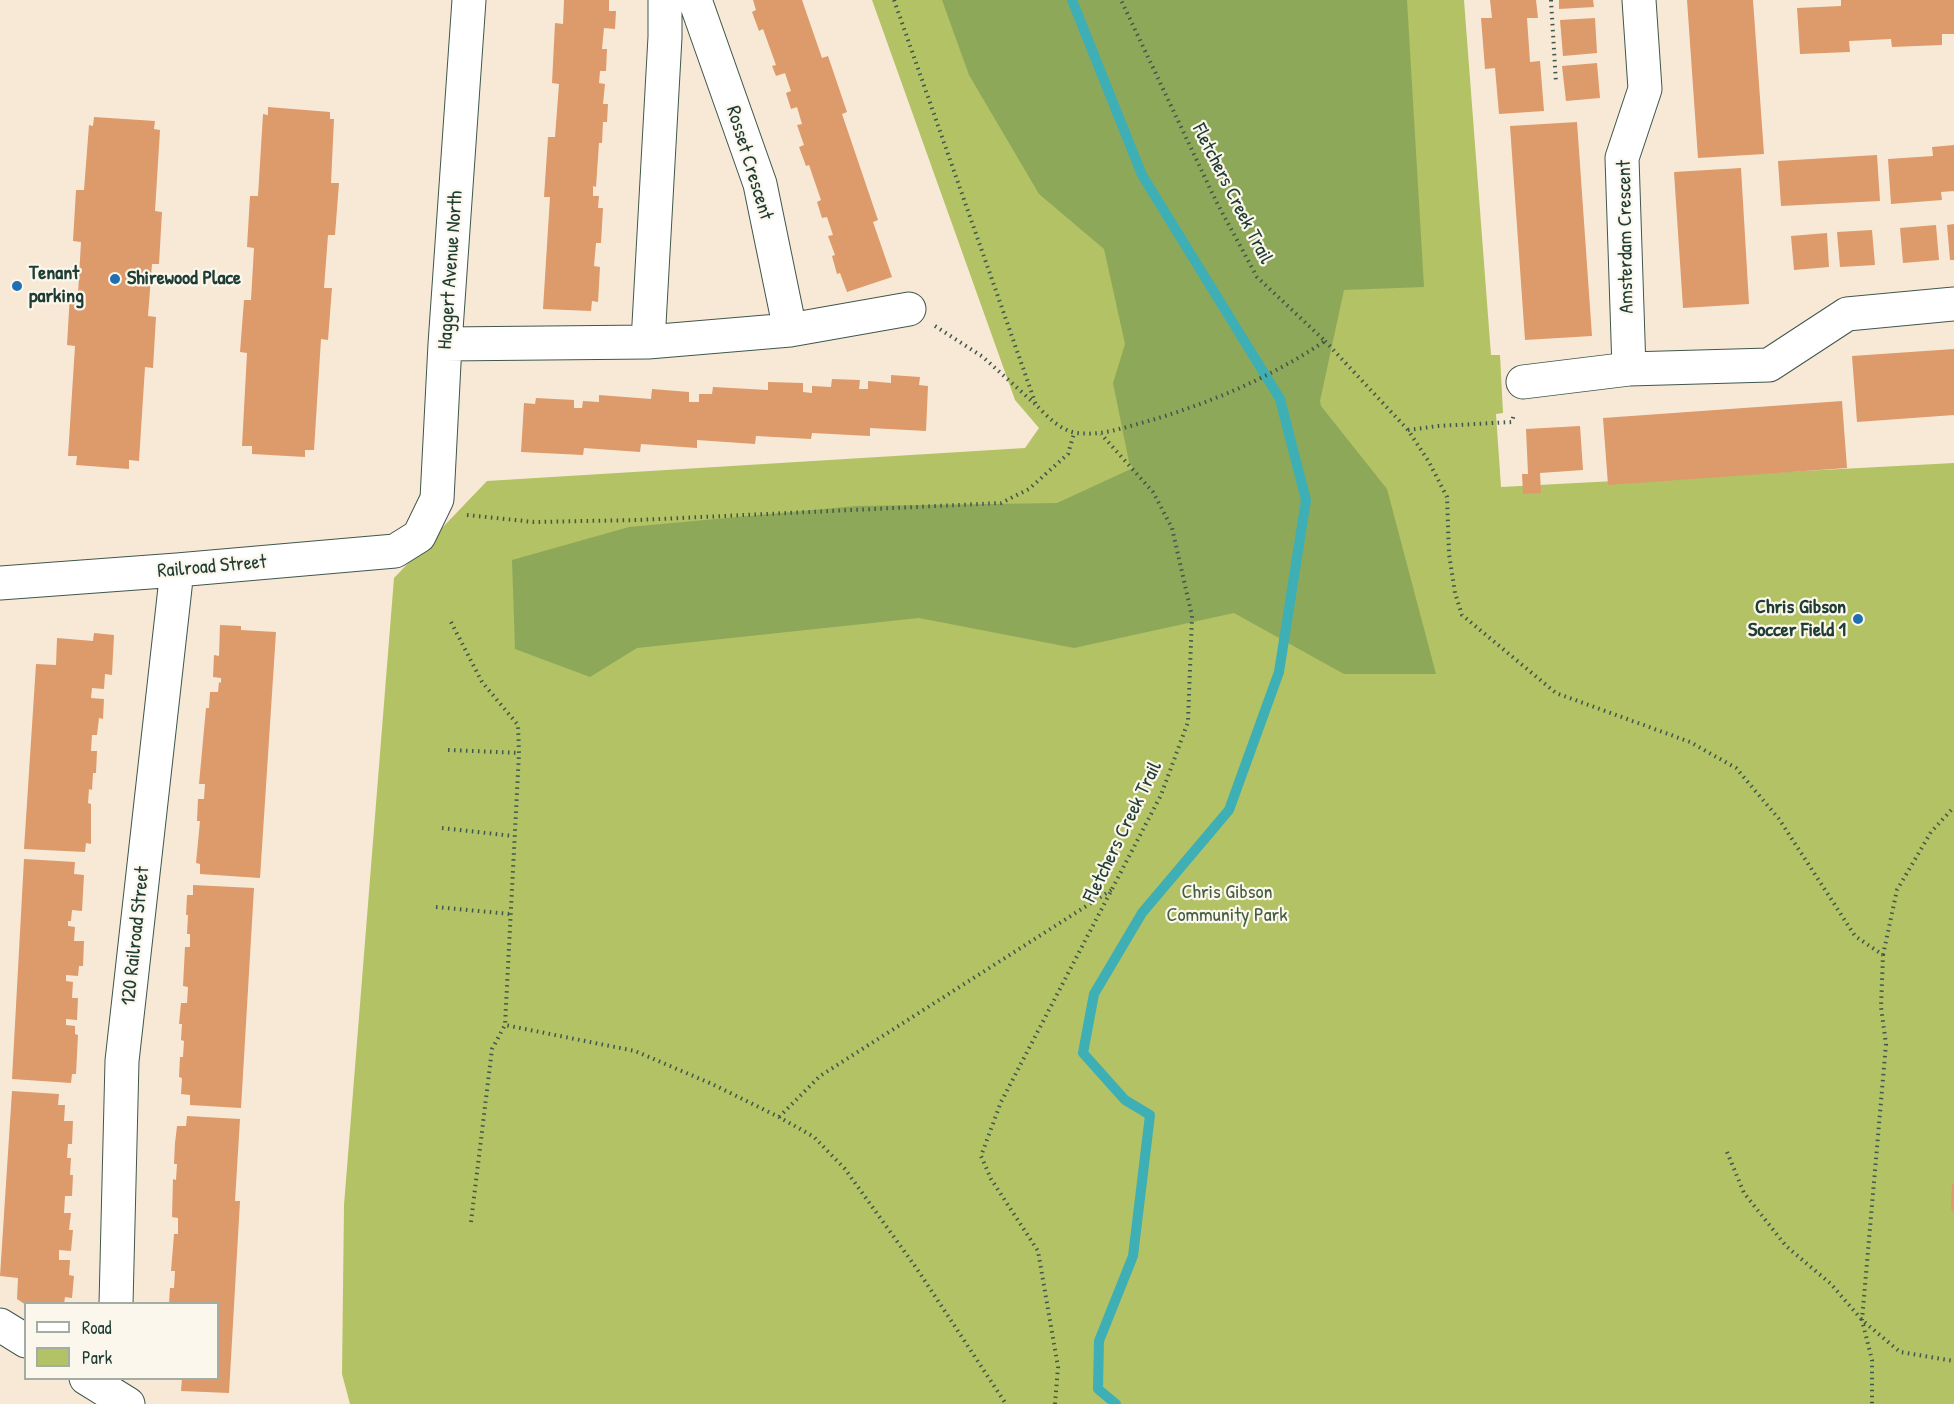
<!DOCTYPE html>
<style>
body{margin:0}
#map{position:relative;width:1954px;height:1404px;overflow:hidden;background:#f8e9d6;font-family:"Patrick Hand",sans-serif}
canvas{display:block}
.legend{position:absolute;left:24px;top:1302px;width:195px;height:78px;box-sizing:border-box;background:#fbf7ec;border:2px solid #a3ada2;margin:0;padding:8px 10px;list-style:none;font-size:18px;color:#1f3d34}
.legend li{display:flex;align-items:center;gap:12px;height:30px}
.legend b{width:30px;border:2px solid #a3ada2}
</style>
<div id="map">
<canvas width="1954" height="1404"></canvas>
<ul class="legend">
<li><b style="height:8px;background:#fff"></b>Road</li>
<li><b style="height:16px;background:#b3c264"></b>Park</li>
</ul>
</div>
<script>
const c = document.querySelector('canvas').getContext('2d');
c.lineJoin = 'round';
function fill(path, color) { c.fillStyle = color; c.fill(path, 'evenodd'); }
function strokePath(path, color, width, dash) { c.strokeStyle = color; c.lineWidth = width; c.lineCap = dash ? 'butt' : 'round'; c.setLineDash(dash || []); c.stroke(path); }
function drawText(font, color, halo, rows, align = 'center') {
  c.font = font + ' "Patrick Hand",sans-serif'; c.lineWidth = 4.5; c.setLineDash([]); c.textBaseline = 'middle'; c.strokeStyle = halo; c.fillStyle = color; for (const [text, x, y, turn = 0] of rows) {
    c.save(); c.translate(x, y); c.rotate((+turn || 0) * Math.PI / 180); c.textAlign = isNaN(turn) ? turn : align; if (halo) c.strokeText(text, 0, 0); c.fillText(text, 0, 0); c.restore();
  }
}
fill(new Path2D(`
 M 872,0 L 1464,0 L 1491,355 L 1500,355 L 1503,413 L 1496,414 L 1501,487 L 1954,463 L 1954,1404 L 350,1404 L 342,1374 L 344,1205 L 394,578 L 487,481 L 1025,448 L 1039,428 L 1015,400 Z`), '#b3c264');
fill(new Path2D(`
 M 942,0 L 1407,0 L 1424,287 L 1344,290 L 1320,401 L 1321,406 L 1387,489 L 1436,674 L 1344,674 L 1234,613 L 1074,648 L 919,618 L 637,648 L 590,677 L 515,649 L 512,560 L 629,527 L 856,506 L 1057,503 L 1133,468 L 1129,462 L 1113,383 L 1125,344 L 1104,249 L 1039,194 L 969,75 Z`), '#8ea85a');
strokePath(new Path2D(`
 M 1072,0 L 1142,175 L 1280,399 L 1306,500 L 1279,672 L 1229,810 L 1142,913 L 1094,994 L 1083,1053 L 1125,1100 L 1150,1115 L 1133,1256 L 1099,1341 L 1098,1389 L 1116,1404`), '#3eafb5', 10);
fill(new Path2D(`
 M 564,0 L 609,0 L 609,11 L 616,11 L 615,29 L 604,28 L 602,49 L 607,49 L 606,71 L 600,71 L 599,83 L 605,84 L 603,104 L 608,104 L 607,122 L 603,122 L 602,143 L 599,143 L 596,187 L 593,186 L 593,196 L 599,196 L 598,208 L 603,208 L 601,243 L 596,243 L 594,266 L 600,267 L 598,302 L 592,301 L 591,311 L 543,309 L 550,197 L 544,197 L 548,137 L 555,137 L 559,84 L 552,83 L 555,23 L 563,24 Z
 M 753,0 L 802,0 L 822,58 L 828,56 L 847,112 L 842,114 L 878,220 L 873,222 L 892,277 L 847,292 L 840,273 L 837,274 L 832,256 L 835,255 L 828,236 L 833,235 L 827,217 L 822,218 L 817,202 L 821,200 L 809,165 L 806,166 L 799,147 L 804,145 L 797,125 L 802,124 L 797,107 L 791,109 L 786,93 L 791,91 L 785,73 L 776,76 L 772,66 L 776,65 L 763,29 L 759,31 L 752,12 L 756,10 Z
 M 1490,0 L 1536,0 L 1538,18 L 1527,18 L 1530,62 L 1540,61 L 1544,111 L 1499,114 L 1495,68 L 1485,69 L 1481,18 L 1492,18 Z
 M 1559,0 L 1593,0 L 1594,7 L 1559,9 Z
 M 1687,0 L 1753,0 L 1764,154 L 1698,158 Z
 M 1841,0 L 1954,0 L 1954,34 L 1942,34 L 1942,45 L 1892,47 L 1891,39 L 1849,41 L 1850,52 L 1800,54 L 1797,8 L 1841,6 Z
 M 1595,18 L 1597,53 L 1563,56 L 1560,20 Z
 M 1597,63 L 1600,98 L 1566,101 L 1562,66 Z
 M 268,107 L 330,112 L 330,119 L 334,119 L 331,183 L 339,183 L 335,235 L 328,235 L 324,288 L 332,288 L 328,340 L 321,339 L 314,450 L 305,450 L 305,457 L 252,454 L 252,446 L 242,446 L 247,353 L 240,352 L 244,300 L 251,300 L 254,248 L 247,247 L 250,196 L 258,196 L 263,114 L 268,115 Z
 M 94,117 L 155,121 L 154,129 L 160,130 L 155,211 L 162,212 L 159,264 L 152,264 L 148,316 L 156,317 L 153,368 L 145,367 L 139,461 L 129,460 L 129,469 L 76,465 L 77,456 L 68,456 L 75,346 L 67,345 L 70,293 L 78,294 L 81,242 L 73,241 L 76,190 L 84,190 L 89,125 L 93,126 Z
 M 1577,122 L 1592,336 L 1525,340 L 1510,126 Z
 M 1954,145 L 1954,191 L 1941,192 L 1942,200 L 1891,204 L 1888,159 L 1933,156 L 1932,147 Z
 M 1877,155 L 1880,201 L 1781,206 L 1778,161 Z
 M 1741,168 L 1749,304 L 1683,308 L 1674,172 Z
 M 1954,224 L 1954,260 L 1950,260 L 1947,225 Z
 M 1936,225 L 1939,260 L 1903,263 L 1900,228 Z
 M 1872,230 L 1875,265 L 1840,267 L 1837,232 Z
 M 1827,233 L 1829,267 L 1794,270 L 1791,236 Z
 M 1954,349 L 1954,415 L 1857,422 L 1852,356 Z
 M 891,375 L 920,377 L 919,385 L 928,386 L 926,431 L 870,428 L 870,436 L 812,433 L 811,439 L 756,436 L 755,444 L 697,440 L 697,448 L 641,444 L 640,452 L 584,448 L 583,455 L 521,452 L 524,403 L 535,404 L 536,398 L 574,400 L 574,408 L 582,408 L 583,401 L 599,402 L 599,395 L 651,399 L 652,389 L 689,392 L 689,402 L 699,402 L 699,394 L 712,394 L 713,387 L 768,390 L 768,382 L 803,383 L 803,392 L 812,393 L 812,386 L 831,387 L 832,379 L 860,380 L 859,389 L 868,389 L 868,381 L 891,383 Z
 M 1842,401 L 1847,468 L 1608,485 L 1603,418 Z
 M 1580,426 L 1583,470 L 1540,473 L 1541,493 L 1523,494 L 1522,474 L 1528,474 L 1526,429 Z
 M 220,625 L 241,626 L 241,630 L 276,632 L 260,878 L 200,874 L 200,864 L 196,863 L 200,821 L 197,821 L 198,799 L 204,799 L 205,784 L 199,784 L 206,708 L 209,708 L 210,692 L 218,692 L 219,682 L 221,683 L 221,678 L 213,677 L 214,655 L 219,656 Z
 M 94,633 L 114,635 L 112,675 L 105,674 L 104,689 L 92,688 L 91,698 L 104,699 L 103,719 L 99,718 L 97,735 L 92,735 L 91,751 L 97,751 L 96,773 L 93,773 L 92,790 L 89,789 L 88,803 L 91,804 L 91,844 L 86,843 L 85,852 L 24,849 L 36,664 L 56,665 L 57,638 L 93,641 Z
 M 24,859 L 75,862 L 74,874 L 84,875 L 82,911 L 72,910 L 71,921 L 68,921 L 68,926 L 75,927 L 74,941 L 84,941 L 83,966 L 79,966 L 78,976 L 66,975 L 66,981 L 73,982 L 72,998 L 78,998 L 77,1020 L 66,1019 L 66,1025 L 75,1026 L 75,1034 L 78,1035 L 76,1074 L 72,1074 L 71,1083 L 12,1079 Z
 M 193,885 L 254,888 L 241,1108 L 190,1105 L 190,1095 L 181,1094 L 182,1078 L 179,1077 L 180,1057 L 183,1057 L 184,1041 L 181,1040 L 182,1024 L 179,1024 L 181,1003 L 187,1003 L 188,987 L 183,986 L 185,947 L 190,947 L 190,934 L 187,934 L 188,915 L 186,915 L 187,895 L 193,895 Z
 M 12,1091 L 59,1094 L 58,1105 L 65,1105 L 64,1121 L 73,1121 L 72,1144 L 68,1144 L 67,1158 L 71,1158 L 70,1175 L 73,1175 L 72,1196 L 65,1196 L 64,1213 L 71,1213 L 69,1230 L 73,1230 L 71,1251 L 59,1250 L 59,1260 L 70,1260 L 69,1275 L 74,1276 L 72,1298 L 65,1297 L 64,1304 L 26,1304 L 26,1305 L 17,1299 L 18,1278 L 0,1276 Z
 M 187,1116 L 240,1119 L 235,1201 L 240,1201 L 229,1393 L 181,1391 L 182,1378 L 218,1378 L 218,1304 L 169,1304 L 170,1288 L 174,1288 L 175,1271 L 171,1271 L 174,1234 L 178,1234 L 178,1218 L 172,1217 L 173,1179 L 176,1180 L 177,1164 L 174,1164 L 175,1143 L 177,1126 L 186,1126 Z
 M 1952,1184 L 1954,1184 L 1954,1213 L 1951,1209 Z`), '#dd9a6b');
const minor = new Path2D(`
 M 695,0 L 760,184 L 790,330
 M 648,342 L 665,37 L 665,0
 M 445,344 L 648,342 L 790,330 L 909,309
 M 1629,369 L 1622,158 L 1645,89 L 1639,0
 M 1523,382 L 1629,369 L 1769,365 L 1847,314 L 1954,304
 M 0,583 L 177,570 L 395,551 L 419,536 L 437,499 L 445,344 L 469,0
 M 116,1304 L 122,1061 L 177,570
 M 0,1325 L 26,1341
 M 86,1378 L 128,1404`);
strokePath(minor, '#40574c', 35);
strokePath(new Path2D(`
 M 894,0 L 1036,405 C 1047,416 1061,431 1077,433 C 1101,436 1122,428 1145,422 C 1208,404 1270,378 1325,341 L 1257,277 L 1216,201 L 1121,0
 M 1551,0 L 1556,83
 M 935,326 L 983,357 L 1035,404
 M 1325,341 L 1408,430 L 1429,462 L 1447,497 L 1449,554 L 1455,593 L 1462,615 L 1556,693 L 1690,742 L 1736,768 L 1779,819 L 1855,936 L 1883,955 L 1881,1007 L 1886,1044 L 1862,1320 L 1872,1360 L 1872,1404
 M 1408,430 L 1438,426 L 1512,422 L 1514,414
 M 467,515 L 534,522 L 638,520 L 1001,503 L 1029,489 L 1068,454 L 1074,433
 M 451,622 L 482,682 L 518,725 L 519,753 L 505,1025
 M 448,750 L 519,753
 M 442,828 L 513,836
 M 436,907 L 510,914
 M 1883,955 L 1897,890 L 1931,832 L 1954,807
 M 779,1117 L 820,1076 L 1113,889
 M 1727,1152 L 1744,1193 L 1786,1246 L 1831,1284 L 1862,1320 L 1900,1352 L 1954,1361
 M 471,1222 L 492,1049 L 505,1025 L 635,1051 L 712,1084 L 779,1117 L 814,1137 L 845,1169 L 917,1269 L 1006,1404
 M 1055,1404 L 1058,1367 L 1038,1251 L 991,1179 L 981,1156 L 1001,1102 L 1161,795 L 1188,722 L 1192,616 L 1172,528 L 1153,492 L 1101,434`), '#40574c', 4, [1.5, 4.5]);
strokePath(minor, '#fff', 33);
for (const [x, y, r, color] of [
 [115,279,6,"#1f6fb2"],
 [17,286,6,"#1f6fb2"],
 [1858,619,6,"#1f6fb2"]
]) { const dot = new Path2D(); dot.arc(x, y, r, 0, 2 * Math.PI); c.fillStyle = color; c.fill(dot); strokePath(dot, '#fbf7ec', 2); }
drawText('20px', '#1f3d34', '#fbf7ec', [
 ["Rosset Crescent",749,163,73],
 ["Fletchers Creek Trail",1232,194,63],
 ["Amsterdam Crescent",1626,237,-91],
 ["Haggert Avenue North",451,270,-86],
 ["Railroad Street",212,567,-5],
 ["Fletchers Creek Trail",1123,832,-64],
 ["120 Railroad Street",136,936,-84]
]);
drawText('bold 20px', '#1f3d34', '#fbf7ec', [
 ["Tenant",29,274],
 ["parking",29,297],
 ["Shirewood Place",127,279],
 ["Chris Gibson",1846,608,"right"],
 ["Soccer Field 1",1846,631,"right"]
], 'left');
drawText('20px', '#445e40', '#fbf7ec', [
 ["Chris Gibson",1227,893],
 ["Community Park",1227,916]
]);
</script>
